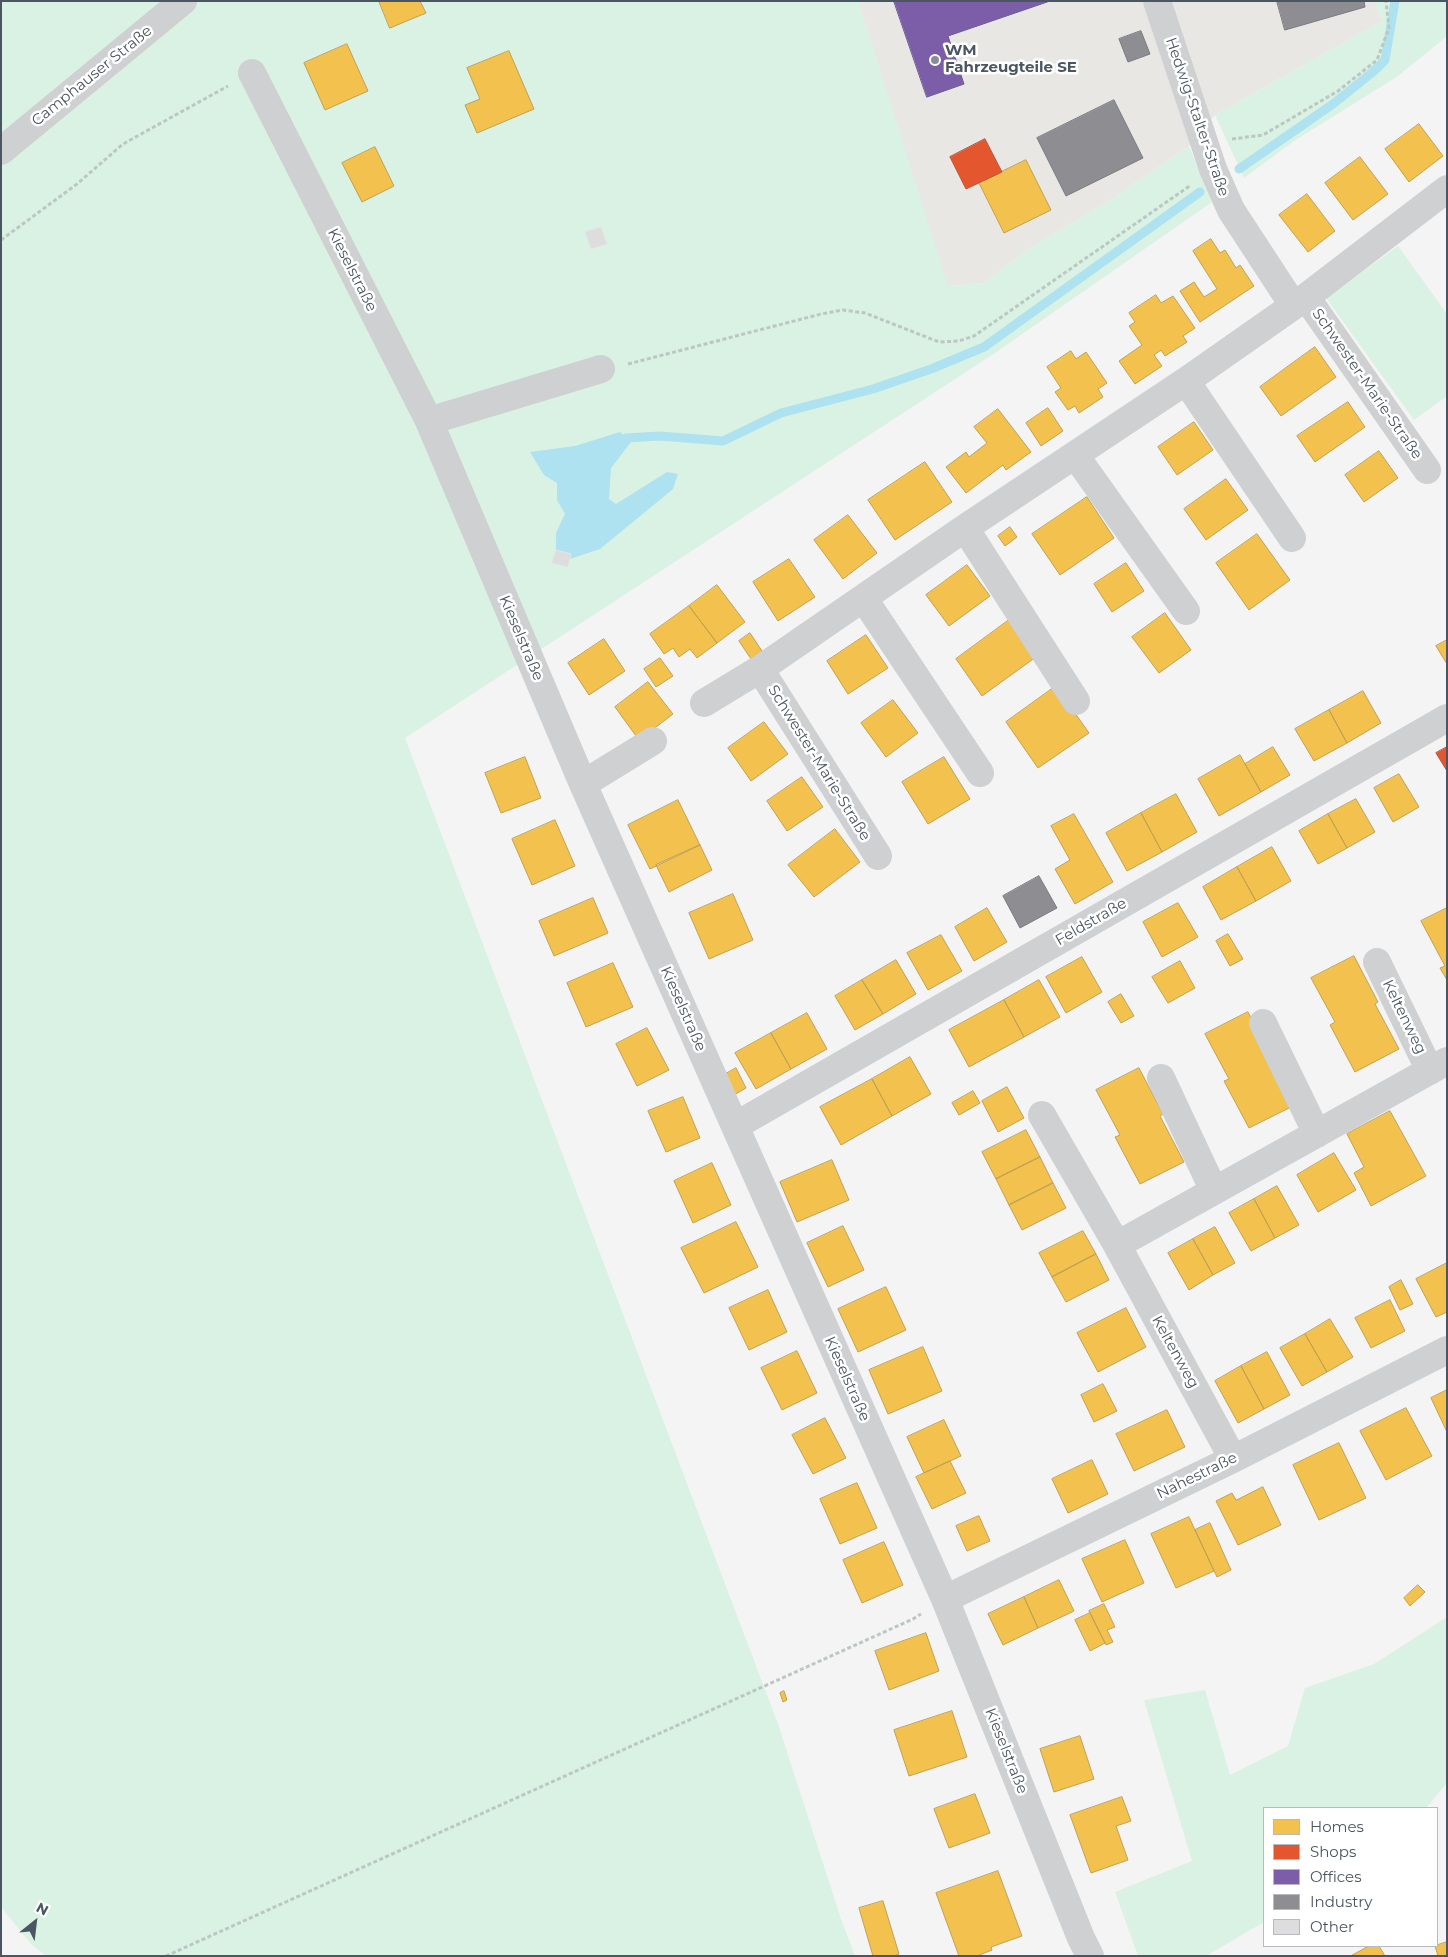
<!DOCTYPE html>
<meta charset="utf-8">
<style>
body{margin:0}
#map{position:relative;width:1448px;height:1957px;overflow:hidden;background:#f4f4f4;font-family:Montserrat,sans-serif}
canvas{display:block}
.frame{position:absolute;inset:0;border:2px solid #4a5661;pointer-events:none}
.legend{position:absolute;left:1263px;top:1807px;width:175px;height:140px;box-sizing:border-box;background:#fff;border:1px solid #b7bbc0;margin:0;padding:6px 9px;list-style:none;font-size:15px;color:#4a5661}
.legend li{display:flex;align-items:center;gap:10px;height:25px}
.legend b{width:25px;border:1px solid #b7bbc0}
.north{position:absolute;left:10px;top:1897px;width:50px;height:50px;-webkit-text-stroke:4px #fff;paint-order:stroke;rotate:29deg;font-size:14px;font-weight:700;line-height:20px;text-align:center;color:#4a5661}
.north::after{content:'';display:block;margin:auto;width:18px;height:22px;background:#4a5661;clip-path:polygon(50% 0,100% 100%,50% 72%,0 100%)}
</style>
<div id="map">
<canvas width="1448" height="1957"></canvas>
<div class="frame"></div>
<ul class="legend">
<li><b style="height:14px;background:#f2c14e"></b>Homes</li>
<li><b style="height:14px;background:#e4572e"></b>Shops</li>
<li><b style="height:14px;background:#7b5ea7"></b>Offices</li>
<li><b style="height:14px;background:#8d8d92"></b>Industry</li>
<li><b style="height:14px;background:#ddddde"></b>Other</li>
</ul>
<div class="north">N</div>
</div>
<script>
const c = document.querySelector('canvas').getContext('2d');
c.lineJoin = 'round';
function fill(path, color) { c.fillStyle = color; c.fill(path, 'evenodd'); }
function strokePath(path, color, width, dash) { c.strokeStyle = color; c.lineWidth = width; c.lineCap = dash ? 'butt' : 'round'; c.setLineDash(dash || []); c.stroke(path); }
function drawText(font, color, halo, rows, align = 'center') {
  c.font = font + ' Montserrat,sans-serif'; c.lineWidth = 5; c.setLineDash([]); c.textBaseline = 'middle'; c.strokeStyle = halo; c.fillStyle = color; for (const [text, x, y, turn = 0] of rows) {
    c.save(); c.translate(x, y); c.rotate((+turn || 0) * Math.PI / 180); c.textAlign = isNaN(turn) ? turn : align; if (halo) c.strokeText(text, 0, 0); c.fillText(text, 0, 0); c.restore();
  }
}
fill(new Path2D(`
 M 858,1 L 1375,1 L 1382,21 L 1215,115 L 1189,146 L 1110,200 L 1025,251 L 984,283 L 947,286 Z`), '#e8e7e3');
fill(new Path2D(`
 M 1,1 L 858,1 L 948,286 L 984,283 L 1025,251 L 1110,200 L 1189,146 L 1212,202 L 995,353 L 405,738 L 778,1724 L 841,1919 L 855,1956 L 46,1956 L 31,1944 L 1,1907 Z
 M 1375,1 L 1447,1 L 1447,36 L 1398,76 L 1294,141 L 1244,178 L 1215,115 L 1382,21 Z
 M 1398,246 L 1447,314 L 1447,396 L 1414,420 L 1326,298 Z
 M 1447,1617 L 1447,1783 L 1426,1808 L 1264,1808 L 1264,1922 L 1206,1956 L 1138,1956 L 1115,1892 L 1192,1861 L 1144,1700 L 1205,1690 L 1230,1775 L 1288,1746 L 1305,1688 L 1374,1664 Z`), '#d9f2e3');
fill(new Path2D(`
 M 620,432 L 631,442 L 611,468 L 609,499 L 616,504 L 667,472 L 678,474 L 673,489 L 600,549 L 570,559 L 571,554 L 556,550 L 556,533 L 565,514 L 557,500 L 557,483 L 544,475 L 530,452 L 575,446 Z`), '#aee2f0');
const homes = new Path2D(`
 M 379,1 L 420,1 L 426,13 L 390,28 Z
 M 347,44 L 368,91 L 325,110 L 304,63 Z
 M 509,51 L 534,109 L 477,133 L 465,105 L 480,99 L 467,68 Z
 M 1419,124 L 1443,156 L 1409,182 L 1385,149 Z
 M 375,147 L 394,186 L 362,202 L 342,163 Z
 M 1360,157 L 1388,194 L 1353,220 L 1325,183 Z
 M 1026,160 L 1051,210 L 1004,233 L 979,183 Z
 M 1307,194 L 1335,231 L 1308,252 L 1279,215 Z
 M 1211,239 L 1220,253 L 1225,250 L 1236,268 L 1240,265 L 1254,286 L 1200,322 L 1180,291 L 1194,282 L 1204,297 L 1217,289 L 1193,251 Z
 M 1156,295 L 1161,303 L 1173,296 L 1195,328 L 1183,336 L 1187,342 L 1165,356 L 1161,350 L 1154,355 L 1162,366 L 1135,384 L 1119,361 L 1142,345 L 1129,326 L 1135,322 L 1129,313 Z
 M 1315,347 L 1336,377 L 1281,416 L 1260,387 Z
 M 1071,351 L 1076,359 L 1086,352 L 1107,383 L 1098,389 L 1103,397 L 1079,413 L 1075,406 L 1068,410 L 1055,392 L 1061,388 L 1047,367 Z
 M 1348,402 L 1365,427 L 1315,462 L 1297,436 Z
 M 1048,408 L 1063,431 L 1041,446 L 1026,423 Z
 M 998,409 L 1031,452 L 1006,470 L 1003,465 L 966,493 L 946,467 L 966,452 L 969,457 L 987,443 L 974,427 Z
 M 1194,422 L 1213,450 L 1177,475 L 1158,447 Z
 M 1379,451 L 1398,478 L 1364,502 L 1345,475 Z
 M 925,462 L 952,502 L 895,540 L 868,500 Z
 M 1226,479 L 1248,510 L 1206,540 L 1184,509 Z
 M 1087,497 L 1114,538 L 1060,575 L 1032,534 Z
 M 848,515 L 877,553 L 843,579 L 814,540 Z
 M 1010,527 L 1017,537 L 1005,546 L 998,536 Z
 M 1257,534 L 1290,580 L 1249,610 L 1216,563 Z
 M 789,559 L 815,597 L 778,621 L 753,582 Z
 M 1126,563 L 1144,591 L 1112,612 L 1094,584 Z
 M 967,565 L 990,596 L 949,626 L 926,595 Z
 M 717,585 L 745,622 L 717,643 L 689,606 Z
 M 689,606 L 717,643 L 697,658 L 690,649 L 679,657 L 673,648 L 664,654 L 650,634 Z
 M 1165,613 L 1191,650 L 1159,673 L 1132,637 Z
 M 1009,620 L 1036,657 L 982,696 L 956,659 Z
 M 750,633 L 762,651 L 751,659 L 739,641 Z
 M 866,635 L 888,668 L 848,694 L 827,661 Z
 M 604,639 L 625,671 L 589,695 L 568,663 Z
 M 1447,640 L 1447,664 L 1436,646 Z
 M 660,658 L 673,676 L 656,687 L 644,669 Z
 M 648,682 L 673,714 L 639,740 L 615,707 Z
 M 1056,686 L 1089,733 L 1038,768 L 1006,722 Z
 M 1363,691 L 1381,723 L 1347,743 L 1329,710 Z
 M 893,700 L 918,733 L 886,757 L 861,723 Z
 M 1329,710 L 1347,743 L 1314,761 L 1295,729 Z
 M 764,722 L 788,754 L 751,781 L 728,748 Z
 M 1273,747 L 1290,775 L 1261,792 L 1245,764 Z
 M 1240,755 L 1261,792 L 1219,816 L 1198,779 Z
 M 525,757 L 541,798 L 501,813 L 485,773 Z
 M 944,757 L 970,799 L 928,824 L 902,782 Z
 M 1399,774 L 1419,807 L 1393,822 L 1374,788 Z
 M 802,777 L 823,807 L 787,831 L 767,801 Z
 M 1176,794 L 1197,832 L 1162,852 L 1141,813 Z
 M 1356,799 L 1375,832 L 1347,848 L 1328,814 Z
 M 678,800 L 700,845 L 650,869 L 628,825 Z
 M 1141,813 L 1162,852 L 1127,871 L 1106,833 Z
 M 1074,814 L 1113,882 L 1075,904 L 1055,869 L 1070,860 L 1051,826 Z
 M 1328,814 L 1347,848 L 1318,864 L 1299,831 Z
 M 555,820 L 575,866 L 532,885 L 512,839 Z
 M 835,829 L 860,862 L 814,897 L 788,865 Z
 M 700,845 L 712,870 L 669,892 L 656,865 Z
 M 1272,847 L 1291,881 L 1256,901 L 1237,867 Z
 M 1237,867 L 1256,901 L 1221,920 L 1203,887 Z
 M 733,894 L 753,940 L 709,959 L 689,913 Z
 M 593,898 L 608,933 L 554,956 L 539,921 Z
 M 1178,903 L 1198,937 L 1162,957 L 1143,922 Z
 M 987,908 L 1007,942 L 974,961 L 955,927 Z
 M 1447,908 L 1447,980 L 1440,968 L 1445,966 L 1421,921 Z
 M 1228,934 L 1243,959 L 1230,966 L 1216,941 Z
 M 941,935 L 962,971 L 928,990 L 907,953 Z
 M 1354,956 L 1378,1002 L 1375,1004 L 1399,1049 L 1355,1072 L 1330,1025 L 1335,1022 L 1311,978 Z
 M 1082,957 L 1102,992 L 1066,1013 L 1046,977 Z
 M 896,960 L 916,994 L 883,1014 L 862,980 Z
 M 1180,961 L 1195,988 L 1168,1003 L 1152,977 Z
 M 613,963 L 633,1007 L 586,1027 L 567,983 Z
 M 862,980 L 883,1014 L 855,1030 L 835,996 Z
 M 1039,980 L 1060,1017 L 1024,1037 L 1004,1000 Z
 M 1121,994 L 1134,1016 L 1121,1023 L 1108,1002 Z
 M 1004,1000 L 1024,1037 L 969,1067 L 949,1030 Z
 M 1248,1012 L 1272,1058 L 1293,1106 L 1249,1128 L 1224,1081 L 1229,1079 L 1205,1034 Z
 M 807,1013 L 827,1049 L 791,1069 L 771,1033 Z
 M 647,1028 L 669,1070 L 637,1086 L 616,1044 Z
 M 771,1033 L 791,1069 L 756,1089 L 735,1053 Z
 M 910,1057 L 931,1094 L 892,1116 L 872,1079 Z
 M 736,1068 L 746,1088 L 734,1095 L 724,1075 Z
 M 1139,1068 L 1163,1114 L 1160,1116 L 1184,1162 L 1140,1184 L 1115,1137 L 1120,1135 L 1096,1090 Z
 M 872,1079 L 892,1116 L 841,1145 L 820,1107 Z
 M 1007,1087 L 1024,1118 L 998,1132 L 982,1101 Z
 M 973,1091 L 980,1103 L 959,1115 L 952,1103 Z
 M 683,1097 L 700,1138 L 666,1152 L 648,1111 Z
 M 1390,1111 L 1426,1176 L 1371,1206 L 1354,1173 L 1364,1167 L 1347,1134 Z
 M 1026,1130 L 1040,1157 L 996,1179 L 982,1152 Z
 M 1334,1153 L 1356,1190 L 1318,1212 L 1297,1175 Z
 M 1040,1157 L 1053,1183 L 1009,1205 L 996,1179 Z
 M 832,1160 L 849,1200 L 797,1222 L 780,1182 Z
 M 712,1163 L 731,1205 L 693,1223 L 674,1181 Z
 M 1053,1183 L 1066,1208 L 1022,1230 L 1009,1205 Z
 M 1277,1186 L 1299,1225 L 1275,1238 L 1254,1199 Z
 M 1254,1199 L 1275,1238 L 1251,1251 L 1229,1213 Z
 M 736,1222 L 758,1267 L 704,1293 L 681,1248 Z
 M 843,1226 L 864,1270 L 828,1287 L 807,1243 Z
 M 1215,1227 L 1235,1263 L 1213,1275 L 1193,1239 Z
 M 1083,1231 L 1096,1254 L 1052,1277 L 1039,1253 Z
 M 1193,1239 L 1213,1275 L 1189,1290 L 1168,1253 Z
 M 1096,1254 L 1109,1280 L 1066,1302 L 1052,1277 Z
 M 1447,1263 L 1447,1312 L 1436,1317 L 1416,1279 Z
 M 1401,1280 L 1413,1304 L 1400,1310 L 1389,1287 Z
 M 886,1287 L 906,1330 L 858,1352 L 838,1309 Z
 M 768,1290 L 787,1332 L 749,1350 L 729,1308 Z
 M 1390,1300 L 1405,1331 L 1371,1348 L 1355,1318 Z
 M 1126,1308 L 1146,1347 L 1098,1372 L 1077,1333 Z
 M 1330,1319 L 1353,1357 L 1327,1372 L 1305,1334 Z
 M 1305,1334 L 1327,1372 L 1302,1386 L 1280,1348 Z
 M 923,1347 L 942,1391 L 888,1414 L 869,1370 Z
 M 797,1351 L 817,1393 L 782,1410 L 761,1368 Z
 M 1267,1352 L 1290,1395 L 1264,1409 L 1241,1366 Z
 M 1241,1366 L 1264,1409 L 1238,1423 L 1215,1381 Z
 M 1103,1384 L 1117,1411 L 1094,1422 L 1081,1395 Z
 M 1447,1390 L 1447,1432 L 1431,1398 Z
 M 1406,1408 L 1432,1456 L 1386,1480 L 1360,1431 Z
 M 1167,1410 L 1185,1447 L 1134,1471 L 1116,1434 Z
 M 825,1418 L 846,1458 L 813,1474 L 792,1435 Z
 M 944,1420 L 961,1456 L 924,1473 L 907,1437 Z
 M 1339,1443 L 1366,1498 L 1319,1520 L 1293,1465 Z
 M 1092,1460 L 1108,1494 L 1068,1513 L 1052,1479 Z
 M 950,1461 L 966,1493 L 932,1509 L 916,1477 Z
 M 857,1483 L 877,1528 L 840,1544 L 820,1499 Z
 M 1263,1487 L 1281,1525 L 1238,1545 L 1216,1501 L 1232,1493 L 1236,1500 Z
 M 979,1516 L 990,1541 L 967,1551 L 956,1526 Z
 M 1189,1517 L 1214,1571 L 1176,1588 L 1151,1534 Z
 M 1210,1523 L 1231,1570 L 1217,1577 L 1195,1530 Z
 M 1125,1540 L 1144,1583 L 1102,1602 L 1082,1559 Z
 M 884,1542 L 903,1585 L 862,1603 L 843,1560 Z
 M 1059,1580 L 1074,1611 L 1038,1628 L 1024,1597 Z
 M 1418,1585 L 1425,1592 L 1410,1606 L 1404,1598 Z
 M 1024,1597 L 1038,1628 L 1003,1645 L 988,1614 Z
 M 1104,1604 L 1115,1627 L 1107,1630 L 1113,1642 L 1106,1645 L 1089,1611 Z
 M 1090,1613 L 1105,1643 L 1090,1651 L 1075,1620 Z
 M 926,1633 L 939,1671 L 889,1690 L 875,1651 Z
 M 784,1691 L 787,1700 L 783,1702 L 780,1693 Z
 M 952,1711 L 967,1757 L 909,1776 L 894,1730 Z
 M 1080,1736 L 1094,1779 L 1054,1792 L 1040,1749 Z
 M 975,1794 L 990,1833 L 949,1848 L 934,1809 Z
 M 1122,1797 L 1131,1821 L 1116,1826 L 1128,1860 L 1091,1873 L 1070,1815 Z
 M 998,1871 L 1022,1936 L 991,1947 L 992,1950 L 977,1956 L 959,1956 L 936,1893 Z
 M 883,1901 L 899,1954 L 894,1956 L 873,1956 L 859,1908 Z
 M 1447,1942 L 1447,1956 L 1438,1956 L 1435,1946 Z
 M 1369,1946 L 1379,1946 L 1385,1956 L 1351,1956 Z`);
fill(homes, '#f2c14e');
strokePath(homes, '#c0a154', 1);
const shops = new Path2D(`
 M 985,139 L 1002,172 L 966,189 L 950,157 Z
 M 1447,747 L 1447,771 L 1436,753 Z`);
fill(shops, '#e4572e');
strokePath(shops, '#b6573d', 1);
const offices = new Path2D(`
 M 894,1 L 1050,1 L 948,36 L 964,84 L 927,97 Z`);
fill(offices, '#7b5ea7');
strokePath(offices, '#6c5c92', 1);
const industry = new Path2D(`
 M 1277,1 L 1364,1 L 1365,7 L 1285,30 Z
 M 1141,31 L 1150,54 L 1128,62 L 1119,39 Z
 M 1114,100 L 1143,158 L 1066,196 L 1037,138 Z
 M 1039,876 L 1057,908 L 1020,928 L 1003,896 Z`);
fill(industry, '#8d8d92');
strokePath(industry, '#797c83', 1);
strokePath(new Path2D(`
 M 1239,169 L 1333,104 L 1374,71 L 1385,60 L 1395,1
 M 626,438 L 660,436 L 723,441 L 781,413 L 873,389 L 931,369 L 984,347 L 1200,192`), '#aee2f0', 9);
const building = new Path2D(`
 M 601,227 L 607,244 L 591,249 L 585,232 Z
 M 556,550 L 571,554 L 568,567 L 552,563 Z`);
fill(building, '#ddddde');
strokePath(building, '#e5e6e7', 1);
strokePath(new Path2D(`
 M 1232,139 L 1263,135 L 1338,91 L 1377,60 L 1389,28 L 1386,1
 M 1,240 L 77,184 L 123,144 L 228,86
 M 628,364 L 821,314 L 843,310 L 865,313 L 939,342 L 959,341 L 974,336 L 1191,185
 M 166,1956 L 913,1619 L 921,1614`), '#bcc7c4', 3, [4, 2.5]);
strokePath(new Path2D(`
 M 1157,1 L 1213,169 L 1231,210 L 1293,305
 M 252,73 L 429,421 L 583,784 L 945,1599 L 1081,1938 L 1090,1956
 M 1,151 L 183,1
 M 1306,297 L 1427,470
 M 1186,381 L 1292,538
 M 429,421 L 601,369
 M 1075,455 L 1186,611
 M 965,528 L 1076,701
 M 864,599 L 980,773
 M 760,669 L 878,856
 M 704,703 L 760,669 L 965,528 L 1186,381 L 1306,297 L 1447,189
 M 583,784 L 653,741
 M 1377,962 L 1430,1071
 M 1263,1023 L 1317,1134
 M 1161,1078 L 1214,1191
 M 1042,1115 L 1117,1245
 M 735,1126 L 1447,718
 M 1233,1459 L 1117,1245 L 1447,1061
 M 945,1599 L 1233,1459 L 1447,1350`), '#ced0d2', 28);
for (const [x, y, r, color] of [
 [935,60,5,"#868d94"]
]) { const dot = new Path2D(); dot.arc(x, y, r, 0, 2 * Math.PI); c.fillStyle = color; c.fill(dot); strokePath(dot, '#fff', 2); }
drawText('bold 15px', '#4a5661', '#fff', [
 ["WM",945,51],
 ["Fahrzeugteile SE",945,68]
], 'left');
drawText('15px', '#4a5661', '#fff', [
 ["Camphauser Straße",92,76,-39],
 ["Hedwig-Stalter-Straße",1197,117,71],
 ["Kieselstraße",352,270,63],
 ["Schwester-Marie-Straße",1367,384,55],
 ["Kieselstraße",521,638,67],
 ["Schwester-Marie-Straße",819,763,58],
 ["Feldstraße",1091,922,-30],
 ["Kieselstraße",683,1009,66],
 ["Keltenweg",1404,1017,64],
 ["Keltenweg",1175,1352,61],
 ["Kieselstraße",847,1379,66],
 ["Nahestraße",1197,1476,-26],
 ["Kieselstraße",1006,1751,68]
]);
</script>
